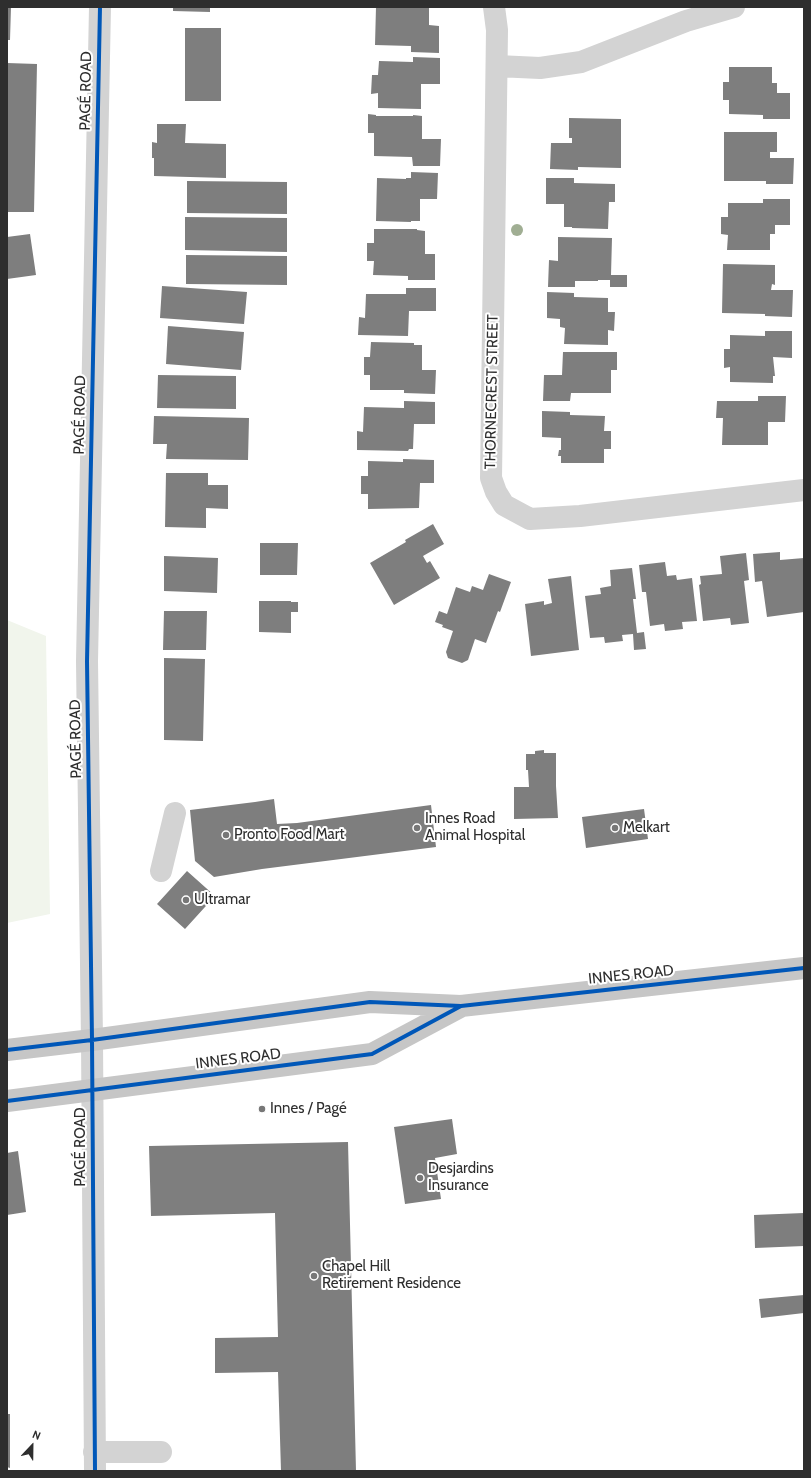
<!DOCTYPE html>
<meta charset="utf-8">
<style>
body{margin:0}
#map{position:relative;width:811px;height:1478px;overflow:hidden;background:#fff;font-family:Cabin,sans-serif}
canvas{display:block}
.frame{position:absolute;inset:0;border:8px solid #2e2e2e;pointer-events:none}
.north{position:absolute;left:12px;top:1426px;width:40px;height:40px;-webkit-text-stroke:3px #fff;paint-order:stroke;rotate:22deg;font-size:11px;font-weight:700;line-height:16px;text-align:center;color:#2e2e2e}
.north::after{content:'';display:block;margin:auto;width:14px;height:18px;background:#2e2e2e;clip-path:polygon(50% 0,100% 100%,50% 72%,0 100%)}
</style>
<div id="map">
<canvas width="811" height="1478"></canvas>
<div class="frame"></div>
<div class="north">N</div>
</div>
<script>
const c = document.querySelector('canvas').getContext('2d');
c.lineJoin = 'round';
function fill(path, color) { c.fillStyle = color; c.fill(path, 'evenodd'); }
function strokePath(path, color, width, dash) { c.strokeStyle = color; c.lineWidth = width; c.lineCap = dash ? 'butt' : 'round'; c.setLineDash(dash || []); c.stroke(path); }
function drawText(font, color, halo, rows, align = 'center') {
  c.font = font + ' Cabin,sans-serif'; c.lineWidth = 4; c.setLineDash([]); c.textBaseline = 'middle'; c.strokeStyle = halo; c.fillStyle = color; for (const [text, x, y, turn = 0] of rows) {
    c.save(); c.translate(x, y); c.rotate((+turn || 0) * Math.PI / 180); c.textAlign = isNaN(turn) ? turn : align; if (halo) c.strokeText(text, 0, 0); c.fillText(text, 0, 0); c.restore();
  }
}
fill(new Path2D(`
 M 7,620 L 46,636 L 50,914 L 7,923 Z`), '#f1f5ec');
fill(new Path2D(`
 M 7,7 L 11,7 L 10,40 L 7,40 Z
 M 173,7 L 210,7 L 210,12 L 173,11 Z
 M 376,7 L 429,7 L 429,25 L 439,26 L 439,53 L 411,52 L 411,46 L 375,45 Z
 M 185,28 L 221,28 L 221,101 L 185,101 Z
 M 413,57 L 440,58 L 440,84 L 421,84 L 421,109 L 378,108 L 378,93 L 371,94 L 372,75 L 378,75 L 379,61 L 413,62 Z
 M 7,63 L 37,64 L 34,212 L 7,212 Z
 M 729,67 L 772,67 L 772,83 L 777,83 L 777,93 L 790,93 L 790,119 L 763,119 L 763,115 L 729,114 L 729,100 L 723,100 L 723,82 L 729,82 Z
 M 368,114 L 376,115 L 376,116 L 413,116 L 413,115 L 422,116 L 422,139 L 441,139 L 440,166 L 413,166 L 412,157 L 374,156 L 374,133 L 368,133 Z
 M 569,118 L 621,119 L 621,168 L 578,167 L 578,170 L 550,169 L 551,143 L 572,143 L 572,138 L 569,138 Z
 M 157,124 L 186,124 L 185,143 L 226,144 L 226,178 L 154,176 L 154,158 L 152,158 L 152,142 L 157,143 Z
 M 724,132 L 777,132 L 777,152 L 770,152 L 770,158 L 794,158 L 793,184 L 766,184 L 766,181 L 724,181 Z
 M 411,172 L 438,173 L 437,199 L 420,199 L 420,221 L 411,221 L 411,222 L 376,221 L 377,178 L 406,179 L 406,178 L 411,178 Z
 M 546,178 L 574,178 L 574,183 L 615,184 L 615,202 L 609,202 L 608,229 L 572,228 L 572,227 L 564,227 L 564,204 L 546,204 Z
 M 187,181 L 287,182 L 287,214 L 187,213 Z
 M 763,199 L 790,199 L 790,225 L 775,225 L 775,234 L 770,234 L 770,250 L 727,250 L 728,235 L 721,234 L 721,217 L 728,217 L 728,203 L 763,203 Z
 M 185,217 L 287,218 L 287,252 L 185,250 Z
 M 374,229 L 417,229 L 417,230 L 425,231 L 425,254 L 435,254 L 435,280 L 408,280 L 408,276 L 373,275 L 374,261 L 367,261 L 367,243 L 374,243 Z
 M 30,234 L 36,275 L 7,279 L 7,237 Z
 M 558,237 L 612,238 L 611,275 L 627,275 L 627,287 L 610,287 L 610,280 L 598,280 L 598,281 L 575,281 L 575,287 L 548,287 L 549,260 L 558,261 Z
 M 186,255 L 287,256 L 287,285 L 186,284 Z
 M 723,264 L 775,265 L 775,285 L 772,284 L 771,290 L 793,290 L 792,317 L 765,316 L 765,314 L 722,313 Z
 M 162,286 L 247,292 L 244,324 L 160,318 Z
 M 406,288 L 436,288 L 436,311 L 409,311 L 408,336 L 358,335 L 359,317 L 365,318 L 366,294 L 406,294 Z
 M 547,292 L 574,293 L 574,297 L 608,298 L 608,312 L 615,312 L 614,331 L 608,330 L 608,345 L 564,344 L 565,328 L 560,327 L 560,319 L 547,318 Z
 M 168,326 L 244,332 L 241,370 L 166,364 Z
 M 765,331 L 792,331 L 792,358 L 773,357 L 775,376 L 773,376 L 773,383 L 730,382 L 730,367 L 724,368 L 724,349 L 730,349 L 730,335 L 765,336 Z
 M 371,342 L 414,343 L 414,345 L 422,345 L 422,370 L 436,370 L 435,394 L 404,393 L 404,390 L 370,390 L 370,375 L 364,375 L 364,357 L 370,357 Z
 M 563,352 L 617,352 L 617,370 L 611,370 L 611,393 L 571,393 L 570,401 L 543,401 L 544,375 L 562,375 Z
 M 158,375 L 236,376 L 236,409 L 157,408 Z
 M 758,396 L 786,396 L 785,422 L 768,422 L 768,445 L 722,445 L 723,418 L 716,418 L 717,401 L 758,401 Z
 M 404,401 L 435,402 L 435,424 L 414,424 L 413,449 L 409,449 L 408,451 L 357,450 L 357,431 L 363,432 L 364,407 L 404,408 Z
 M 542,411 L 570,412 L 570,415 L 605,416 L 604,431 L 611,431 L 611,449 L 604,449 L 604,463 L 561,463 L 561,456 L 558,456 L 559,450 L 561,450 L 561,438 L 542,437 Z
 M 154,416 L 249,418 L 248,460 L 166,459 L 167,444 L 153,444 Z
 M 403,459 L 434,460 L 434,483 L 420,483 L 419,508 L 368,509 L 368,494 L 361,494 L 361,476 L 368,476 L 368,461 L 403,462 Z
 M 166,473 L 208,473 L 208,485 L 228,485 L 228,509 L 206,508 L 206,528 L 165,527 Z
 M 433,524 L 444,544 L 423,556 L 427,563 L 430,561 L 440,578 L 394,605 L 370,563 L 406,542 L 405,540 Z
 M 260,543 L 298,543 L 297,575 L 260,575 Z
 M 780,552 L 780,560 L 804,558 L 804,612 L 767,617 L 762,581 L 755,582 L 753,554 Z
 M 746,553 L 749,580 L 744,581 L 749,623 L 731,625 L 730,618 L 703,621 L 699,585 L 701,584 L 700,576 L 722,574 L 720,556 Z
 M 164,556 L 218,558 L 217,593 L 164,591 Z
 M 665,562 L 667,576 L 676,575 L 677,580 L 692,578 L 697,621 L 682,622 L 683,629 L 665,631 L 664,624 L 650,626 L 646,592 L 642,592 L 639,565 Z
 M 632,568 L 636,599 L 633,599 L 637,633 L 644,632 L 646,649 L 634,650 L 633,634 L 622,635 L 623,641 L 605,643 L 604,637 L 590,638 L 585,596 L 601,594 L 600,588 L 611,586 L 610,570 Z
 M 489,574 L 511,582 L 500,612 L 498,611 L 486,643 L 475,639 L 468,660 L 462,663 L 448,658 L 446,652 L 453,631 L 442,627 L 443,625 L 435,622 L 439,611 L 447,614 L 456,587 L 470,592 L 472,586 L 483,590 Z
 M 571,576 L 579,650 L 531,656 L 525,604 L 544,601 L 544,605 L 552,603 L 548,579 Z
 M 259,601 L 291,601 L 291,602 L 298,602 L 298,612 L 291,612 L 291,633 L 259,632 Z
 M 164,611 L 207,611 L 206,650 L 163,650 Z
 M 164,658 L 205,659 L 203,741 L 164,740 Z
 M 544,750 L 544,753 L 556,753 L 556,786 L 558,818 L 514,819 L 514,787 L 529,787 L 528,770 L 526,770 L 526,754 L 535,754 L 535,751 Z
 M 274,799 L 277,824 L 297,823 L 431,805 L 436,847 L 262,869 L 214,877 L 195,861 L 190,810 L 255,802 Z
 M 644,809 L 648,839 L 586,848 L 582,817 Z
 M 187,871 L 215,896 L 185,929 L 157,904 Z
 M 452,1119 L 457,1154 L 435,1158 L 441,1199 L 405,1204 L 394,1127 Z
 M 348,1142 L 356,1471 L 281,1471 L 278,1372 L 215,1373 L 215,1338 L 278,1337 L 275,1213 L 151,1216 L 149,1146 Z
 M 18,1151 L 26,1212 L 7,1215 L 7,1153 Z
 M 804,1213 L 804,1246 L 755,1248 L 754,1215 Z
 M 804,1295 L 804,1313 L 761,1318 L 759,1299 Z
 M 7,1414 L 10,1414 L 10,1468 L 7,1467 Z`), '#7e7e7e');
strokePath(new Path2D(`
 M 494,7 L 497,30 L 491,478 L 496,492 L 504,505 L 530,519 L 580,516 L 804,490
 M 497,66 L 540,68 L 581,62 L 686,21 L 734,7
 M 161,871 L 175,813
 M 94,1452 L 161,1452
 M 95,1471 L 92,1040 L 87,661 L 100,7`), '#d3d3d3', 22);
strokePath(new Path2D(`
 M 7,1050 L 92,1040 L 370,1002 L 461,1006 L 804,968
 M 7,1101 L 372,1054 L 460,1007`), '#c6c6c6', 22);
strokePath(new Path2D(`
 M 7,1050 L 92,1040 L 370,1002 L 461,1006 L 804,968
 M 7,1101 L 372,1054 L 461,1006
 M 95,1471 L 92,1040 L 87,661 L 100,7`), '#0057b8', 4);
c.fillStyle = '#a0ae93';
for (const [x, y] of [
 [517,230]
]) { c.beginPath(); c.arc(x, y, 6, 0, 2 * Math.PI); c.fill(); }
for (const [x, y, r, color] of [
 [417,828,4,"#777"],
 [615,828,4,"#777"],
 [226,835,4,"#777"],
 [186,900,4,"#777"],
 [262,1109,4,"#777"],
 [420,1178,4,"#777"],
 [314,1276,4,"#777"]
]) { const dot = new Path2D(); dot.arc(x, y, r, 0, 2 * Math.PI); c.fillStyle = color; c.fill(dot); strokePath(dot, '#fff', 1.5); }
drawText('15px', '#2e2e2e', '#fff', [
 ["PAGÉ ROAD",86,91,-89],
 ["THORNECREST STREET",492,392,-89],
 ["PAGÉ ROAD",80,415,-89],
 ["PAGÉ ROAD",76,739,-91],
 ["INNES ROAD",631,975,-6],
 ["INNES ROAD",238,1059,-7],
 ["PAGÉ ROAD",81,1147,-90]
]);
drawText('15px', '#2e2e2e', '#fff', [
 ["Innes Road",425,819],
 ["Animal Hospital",425,836],
 ["Melkart",623,828],
 ["Pronto Food Mart",234,835],
 ["Ultramar",194,900],
 ["Innes / Pagé",270,1109],
 ["Desjardins",428,1169],
 ["Insurance",428,1186],
 ["Chapel Hill",322,1267],
 ["Retirement Residence",322,1284]
], 'left');
</script>
